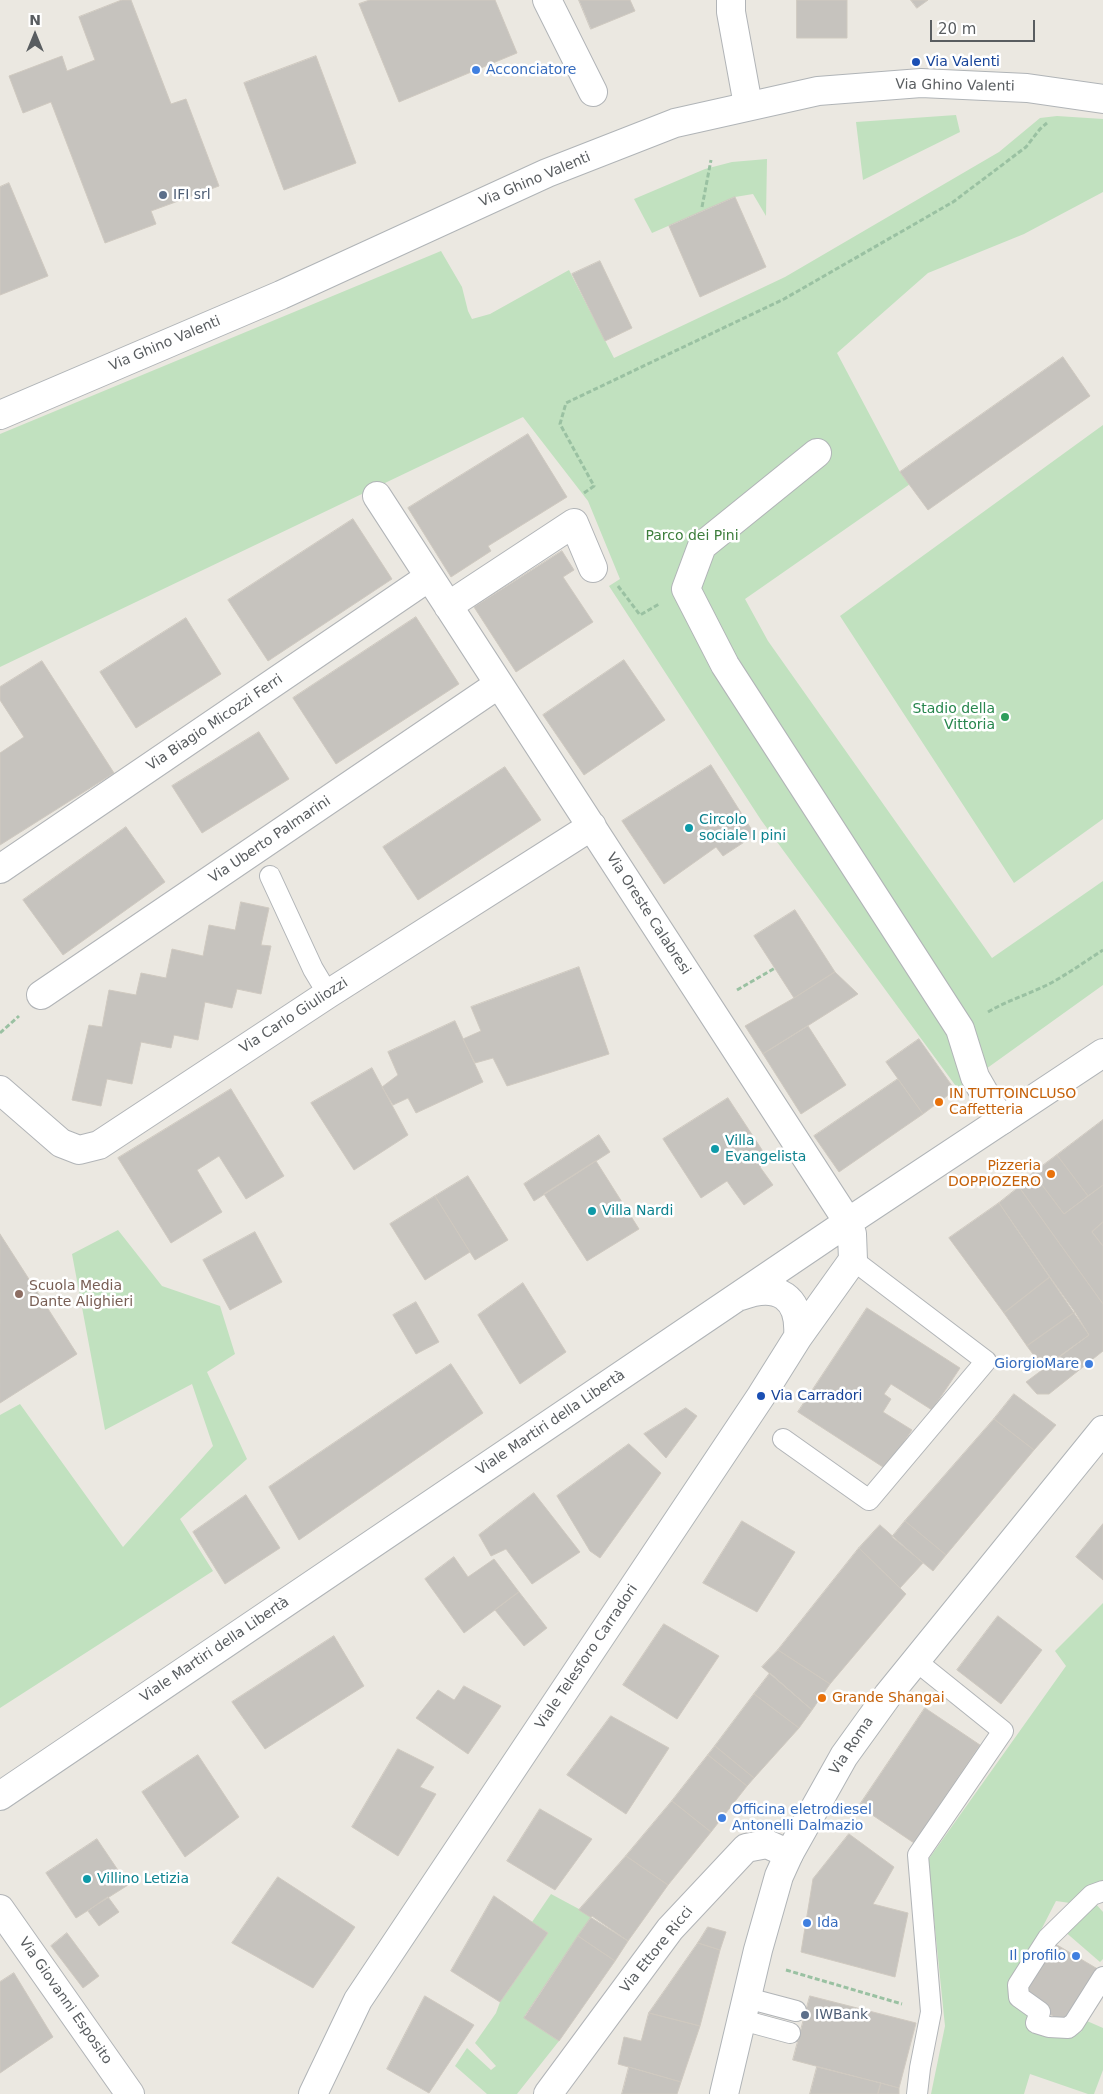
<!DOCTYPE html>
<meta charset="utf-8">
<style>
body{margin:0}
#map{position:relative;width:1103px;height:2094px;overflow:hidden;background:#ebe8e1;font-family:"DejaVu Sans",sans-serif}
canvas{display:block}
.north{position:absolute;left:10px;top:10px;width:50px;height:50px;-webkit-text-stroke:4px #fff;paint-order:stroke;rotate:0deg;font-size:14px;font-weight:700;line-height:20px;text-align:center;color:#595d60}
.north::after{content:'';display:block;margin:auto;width:18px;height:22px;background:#595d60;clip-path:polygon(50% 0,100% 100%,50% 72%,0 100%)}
.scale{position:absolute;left:930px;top:20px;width:105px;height:22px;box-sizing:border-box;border:2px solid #595d60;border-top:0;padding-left:6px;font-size:15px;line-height:18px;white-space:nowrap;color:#595d60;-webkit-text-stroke:4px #fff;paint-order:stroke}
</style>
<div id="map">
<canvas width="1103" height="2094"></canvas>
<div class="north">N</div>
<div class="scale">20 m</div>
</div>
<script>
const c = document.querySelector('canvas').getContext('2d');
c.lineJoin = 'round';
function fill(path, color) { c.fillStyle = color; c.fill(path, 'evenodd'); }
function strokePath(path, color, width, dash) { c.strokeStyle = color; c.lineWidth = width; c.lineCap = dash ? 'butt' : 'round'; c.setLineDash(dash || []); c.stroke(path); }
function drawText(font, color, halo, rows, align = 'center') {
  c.font = font + ' "DejaVu Sans",sans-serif'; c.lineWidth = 5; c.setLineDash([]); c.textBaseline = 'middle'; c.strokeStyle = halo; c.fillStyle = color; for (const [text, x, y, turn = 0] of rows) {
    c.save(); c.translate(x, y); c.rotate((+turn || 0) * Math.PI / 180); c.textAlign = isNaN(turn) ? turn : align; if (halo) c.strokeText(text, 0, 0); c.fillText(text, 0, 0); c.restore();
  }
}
fill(new Path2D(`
 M 956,115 L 960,132 L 863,180 L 856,122 Z
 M 1057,116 L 1103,119 L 1103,192 L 1024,234 L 928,273 L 837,353 L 900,472 L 910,484 L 745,599 L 768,641 L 992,958 L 1103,881 L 1103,985 L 958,1089 L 761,820 L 609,586 L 620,579 L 588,501 L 523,417 L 0,667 L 0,434 L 441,251 L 462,287 L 468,311 L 472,319 L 490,314 L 569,270 L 614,358 L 785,277 L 999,152 L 1040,118 Z
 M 767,159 L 766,216 L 753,194 L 735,197 L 652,233 L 634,199 L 705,169 L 732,162 Z
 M 1103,425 L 1103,819 L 1014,883 L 840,616 Z
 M 118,1230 L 162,1286 L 220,1306 L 235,1354 L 207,1372 L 247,1459 L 180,1519 L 213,1571 L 0,1708 L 0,1415 L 20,1404 L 123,1547 L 213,1446 L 192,1384 L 105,1430 L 72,1254 Z
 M 1103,1603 L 1103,1886 L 1070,1903 L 1056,1901 L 1008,1994 L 1036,2013 L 1061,2036 L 1081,2032 L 1087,2021 L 1103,2028 L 1103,2070 L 1094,2094 L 1088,2094 L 1030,2074 L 1024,2094 L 931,2094 L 945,2026 L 928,1860 L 1066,1666 L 1055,1651 Z
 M 551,1894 L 592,1916 L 524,2017 L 559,2041 L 517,2094 L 487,2094 L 455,2066 L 467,2048 L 491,2070 L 496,2066 L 475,2043 L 496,2013 L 500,2002 L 548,1933 L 532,1922 Z
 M 1095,1903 L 1103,1912 L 1103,1959 L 1100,1962 L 1063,1930 Z`), '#c1e1bf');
const building = new Path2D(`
 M 122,0 L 131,0 L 171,104 L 186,99 L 219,186 L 151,211 L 156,224 L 105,243 L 51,102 L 23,113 L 9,76 L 62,56 L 67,71 L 95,60 L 79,17 Z
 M 370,0 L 495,0 L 517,53 L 399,102 L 359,4 Z
 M 579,0 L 630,0 L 635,11 L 591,29 Z
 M 797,0 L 847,0 L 847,38 L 797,38 Z
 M 911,0 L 928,0 L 917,8 Z
 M 316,56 L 356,163 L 284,190 L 244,83 Z
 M 9,183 L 48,276 L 0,295 L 0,187 Z
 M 735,197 L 766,267 L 700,297 L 669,226 Z
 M 600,261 L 632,328 L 605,341 L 572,274 Z
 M 1063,357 L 1090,396 L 928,510 L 900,472 Z
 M 528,434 L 567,497 L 488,546 L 491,551 L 451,577 L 408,508 Z
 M 353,519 L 392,579 L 268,661 L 228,600 Z
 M 562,551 L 574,570 L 563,577 L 593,622 L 516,672 L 474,607 Z
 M 416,617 L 459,684 L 336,764 L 293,698 Z
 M 186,618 L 221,674 L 136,728 L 100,672 Z
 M 624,660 L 665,720 L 584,775 L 543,715 Z
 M 42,661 L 114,773 L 0,845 L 0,753 L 24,737 L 0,700 L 0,687 Z
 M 259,732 L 289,779 L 202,833 L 172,786 Z
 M 711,765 L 755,835 L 723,856 L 716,847 L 664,884 L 622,821 Z
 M 505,767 L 541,820 L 418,900 L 383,847 Z
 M 126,827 L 165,882 L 63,955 L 23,900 Z
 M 241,902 L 269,908 L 261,945 L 271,946 L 261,994 L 237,989 L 232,1008 L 205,1002 L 198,1040 L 174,1035 L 171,1048 L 141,1042 L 132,1084 L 107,1079 L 101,1106 L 72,1100 L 89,1025 L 102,1027 L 109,990 L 136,995 L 141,973 L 166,978 L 172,949 L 203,956 L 209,925 L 235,930 Z
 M 795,910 L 835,972 L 794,998 L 754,936 Z
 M 579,967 L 609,1054 L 507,1086 L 493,1058 L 475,1063 L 463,1039 L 481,1031 L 471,1007 Z
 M 835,972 L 858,994 L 763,1054 L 745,1026 L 794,998 Z
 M 455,1021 L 483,1082 L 416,1113 L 408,1098 L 393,1105 L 382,1087 L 398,1075 L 388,1052 Z
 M 808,1026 L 846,1085 L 801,1114 L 763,1054 Z
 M 919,1039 L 955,1090 L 923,1114 L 886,1062 Z
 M 372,1068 L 408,1135 L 354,1170 L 311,1103 Z
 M 898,1079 L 923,1114 L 839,1172 L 814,1136 Z
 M 231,1089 L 284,1176 L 246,1199 L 219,1156 L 197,1170 L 222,1212 L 171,1243 L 118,1158 Z
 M 728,1098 L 768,1159 L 760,1167 L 773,1185 L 744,1205 L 727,1181 L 701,1198 L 663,1139 Z
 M 1103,1120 L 1103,1185 L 1088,1196 L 1057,1155 Z
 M 599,1135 L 610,1152 L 534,1201 L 524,1184 Z
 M 1057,1155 L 1088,1196 L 1064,1214 L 1033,1173 Z
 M 596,1161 L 639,1229 L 587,1261 L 544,1194 Z
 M 1033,1173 L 1064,1214 L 1103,1185 L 1103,1222 L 1092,1232 L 1103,1246 L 1103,1304 L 1019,1187 Z
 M 468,1176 L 508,1240 L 475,1260 L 435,1196 Z
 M 1019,1187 L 1103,1304 L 1103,1351 L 1049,1394 L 1037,1394 L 1026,1382 L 1089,1335 L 999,1203 Z
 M 435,1196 L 470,1252 L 425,1280 L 390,1224 Z
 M 999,1203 L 1050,1277 L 1004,1313 L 949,1238 Z
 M 1103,1222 L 1103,1246 L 1092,1232 Z
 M 255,1232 L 282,1282 L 230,1310 L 203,1260 Z
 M 0,1234 L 77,1354 L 0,1403 Z
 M 1050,1277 L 1075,1312 L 1027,1346 L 1004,1313 Z
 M 523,1283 L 566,1352 L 520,1384 L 478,1315 Z
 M 416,1302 L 439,1342 L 416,1354 L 393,1315 Z
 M 867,1308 L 960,1368 L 932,1410 L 891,1384 L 884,1394 L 891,1399 L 883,1412 L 912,1430 L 886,1469 L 798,1412 Z
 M 1075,1312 L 1089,1335 L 1043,1368 L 1027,1346 Z
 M 451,1364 L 483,1413 L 299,1540 L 269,1487 Z
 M 1014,1394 L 1056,1425 L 1034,1450 L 994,1419 Z
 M 686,1408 L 697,1416 L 666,1458 L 644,1434 Z
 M 994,1419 L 1034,1450 L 946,1555 L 905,1521 Z
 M 629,1444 L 661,1473 L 600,1558 L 590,1551 L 557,1496 Z
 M 534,1493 L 580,1552 L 532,1584 L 506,1549 L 491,1556 L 479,1535 Z
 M 246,1495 L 280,1548 L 225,1584 L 193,1532 Z
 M 742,1521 L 795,1552 L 757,1612 L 703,1583 Z
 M 905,1521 L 946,1555 L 933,1571 L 892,1537 Z
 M 1103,1524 L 1103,1580 L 1076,1557 Z
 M 880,1525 L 923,1563 L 900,1588 L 859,1548 Z
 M 859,1548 L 906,1594 L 830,1684 L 778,1650 Z
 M 454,1557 L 468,1577 L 494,1559 L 519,1592 L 464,1633 L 425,1579 Z
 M 519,1592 L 547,1628 L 524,1646 L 495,1610 Z
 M 998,1616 L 1042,1650 L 1001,1704 L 957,1670 Z
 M 664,1624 L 719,1656 L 677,1719 L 623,1685 Z
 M 334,1636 L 364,1686 L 265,1749 L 232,1702 Z
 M 778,1650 L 830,1684 L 812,1710 L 762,1667 Z
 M 770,1673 L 812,1710 L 799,1728 L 754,1694 Z
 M 464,1686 L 501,1706 L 468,1754 L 416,1718 L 438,1690 L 454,1700 Z
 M 754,1694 L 799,1728 L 754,1778 L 715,1746 Z
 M 925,1708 L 980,1745 L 914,1843 L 859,1806 Z
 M 611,1716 L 669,1748 L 626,1814 L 567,1775 Z
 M 715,1746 L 754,1778 L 747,1786 L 708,1755 Z
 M 398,1749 L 434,1767 L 420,1787 L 436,1794 L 398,1856 L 352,1827 Z
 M 198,1755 L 239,1817 L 185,1857 L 142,1792 Z
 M 708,1755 L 747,1786 L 711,1832 L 672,1801 Z
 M 672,1801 L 711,1832 L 668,1885 L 626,1856 Z
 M 540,1809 L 592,1839 L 555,1890 L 507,1861 Z
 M 849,1834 L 894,1867 L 873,1904 L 908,1913 L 895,1977 L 801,1952 L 813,1879 Z
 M 97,1839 L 128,1885 L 76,1918 L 46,1873 Z
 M 626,1856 L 668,1885 L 628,1941 L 579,1910 Z
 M 278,1877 L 355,1927 L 313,1988 L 232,1943 Z
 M 494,1896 L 548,1933 L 500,2002 L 451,1971 Z
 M 108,1897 L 119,1912 L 99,1926 L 88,1911 Z
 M 592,1916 L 628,1941 L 615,1961 L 578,1936 Z
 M 708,1927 L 726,1932 L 720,1950 L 698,1943 Z
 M 67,1933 L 99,1976 L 83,1988 L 51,1946 Z
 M 578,1936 L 615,1961 L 559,2041 L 524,2018 Z
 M 1052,1942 L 1101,1971 L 1068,2026 L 1021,1995 Z
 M 698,1943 L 720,1950 L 700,2026 L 649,2013 Z
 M 14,1973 L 53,2037 L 0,2073 L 0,1982 Z
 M 425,1996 L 474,2025 L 429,2093 L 387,2069 Z
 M 810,1996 L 916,2023 L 899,2088 L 793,2060 Z
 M 649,2013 L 700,2026 L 681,2082 L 618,2064 L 624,2037 L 641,2041 Z
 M 629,2067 L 681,2082 L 677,2094 L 622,2094 Z
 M 817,2067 L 881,2083 L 878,2094 L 810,2094 Z
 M 881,2083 L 899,2088 L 899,2094 L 878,2094 Z`);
fill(building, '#c6c3be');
strokePath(building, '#cfc9c0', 1);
const service = new Path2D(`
 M 270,876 L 313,969 L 328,994
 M 783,1439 L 869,1500 L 986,1361 L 853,1260
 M 916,1661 L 1003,1731 L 918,1855 L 931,2012 L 920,2068 L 917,2094
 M 1103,1891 L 1092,1895 L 1048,1938 L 1018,1985 L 1019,1997 L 1040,2012 L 1036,2023 L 1049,2027 L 1068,2028 L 1074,2023 L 1103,1977
 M 747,1998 L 796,2011
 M 742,2020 L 790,2033`);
const pedestrian = new Path2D(`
 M 817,453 L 702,546 L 686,589 L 725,665 L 960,1029 L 975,1077 L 990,1103 L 1002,1120`);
const minor = new Path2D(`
 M 547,0 L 593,92
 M 377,496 L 848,1222
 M 448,606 L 574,523 L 593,568
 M 0,869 L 429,577
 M 41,995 L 499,684
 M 0,1090 L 61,1143 L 79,1150 L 99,1145 L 328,994 L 592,826
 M 0,1909 L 130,2094
 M 548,2094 L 670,1929 L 746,1848 L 767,1844 L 789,1854`);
const tertiary = new Path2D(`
 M 731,0 L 731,12 L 748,105`);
const secondary = new Path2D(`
 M 0,415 L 281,295 L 547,173 L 675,123 L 818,91 L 921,83 L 1027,88 L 1103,99
 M 741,1296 C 778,1282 801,1297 798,1337
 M 0,1796 L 848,1222 L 1103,1053
 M 313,2094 L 358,2000 L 761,1396 L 798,1337 L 853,1260 L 852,1234 L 848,1222
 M 724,2094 L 758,1950 L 779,1876 L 789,1854 L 844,1756 L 888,1695 L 1103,1430`);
strokePath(service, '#b1b4b7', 22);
strokePath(pedestrian, '#b1b4b7', 30);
strokePath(minor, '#b1b4b7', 30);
strokePath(tertiary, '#b1b4b7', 30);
strokePath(secondary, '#b0b4b7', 30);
strokePath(new Path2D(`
 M 702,207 L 711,160
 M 584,493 L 594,486 L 560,424 L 566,403 L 784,299 L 953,202 L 1026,147 L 1040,129 L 1047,123
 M 618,586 L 640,615 L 659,604
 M 737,990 L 775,968
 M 988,1012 C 1008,1000 1030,994 1051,983 C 1069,973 1086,961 1103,950
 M 0,1033 L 19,1016
 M 786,1970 L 902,2004`), '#9ac1a2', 3, [5, 2.5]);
strokePath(service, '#fff', 20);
strokePath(pedestrian, '#fff', 28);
strokePath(minor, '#fff', 28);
strokePath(tertiary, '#fff', 28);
strokePath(secondary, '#fff', 28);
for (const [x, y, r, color] of [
 [916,62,5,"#1a4fb4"],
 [476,70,5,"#3f7fe0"],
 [163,195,5,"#5c6f8a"],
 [1005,717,5,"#2e9e5b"],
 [689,828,5,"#0f9aa8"],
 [939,1102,5,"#e8710a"],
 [715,1149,5,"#0f9aa8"],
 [1051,1174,5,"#e8710a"],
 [592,1211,5,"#0f9aa8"],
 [19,1294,5,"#8d6e63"],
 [1089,1364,5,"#3f7fe0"],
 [761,1396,5,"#1a4fb4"],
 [822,1698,5,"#e8710a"],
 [722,1818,5,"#3f7fe0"],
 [87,1879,5,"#0f9aa8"],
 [807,1923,5,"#3f7fe0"],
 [1076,1956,5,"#3f7fe0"],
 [805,2015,5,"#5c6f8a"]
]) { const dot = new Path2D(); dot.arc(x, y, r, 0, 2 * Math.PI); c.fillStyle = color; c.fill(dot); strokePath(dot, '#fff', 2); }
drawText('14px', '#164399', '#fff', [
 ["Via Valenti",926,62],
 ["Via Carradori",771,1396]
], 'left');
drawText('14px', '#366cbe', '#fff', [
 ["Acconciatore",486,70],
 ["GiorgioMare",1079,1364,"right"],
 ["Officina eletrodiesel",732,1810],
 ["Antonelli Dalmazio",732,1826],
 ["Ida",817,1923],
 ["Il profilo",1066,1956,"right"]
], 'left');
drawText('14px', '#595d60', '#fff', [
 ["Via Ghino Valenti",955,86,1],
 ["Via Ghino Valenti",535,180,-23],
 ["Via Ghino Valenti",165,344,-23],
 ["Via Biagio Micozzi Ferri",215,723,-34],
 ["Via Uberto Palmarini",270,840,-34],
 ["Via Oreste Calabresi",648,914,57],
 ["Via Carlo Giuliozzi",294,1016,-33],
 ["Viale Martiri della Libertà",551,1423,-34],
 ["Viale Martiri della Libertà",215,1650,-34],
 ["Viale Telesforo Carradori",587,1657,-56],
 ["Via Roma",852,1746,-56],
 ["Via Ettore Ricci",657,1950,-51],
 ["Via Giovanni Esposito",65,2001,55]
]);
drawText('14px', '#4e5e75', '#fff', [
 ["IFI srl",173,195],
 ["IWBank",815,2015]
], 'left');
drawText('14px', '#3c7d3b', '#fff', [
 ["Parco dei Pini",692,536]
]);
drawText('14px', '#27864d', '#fff', [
 ["Stadio della",995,709],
 ["Vittoria",995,725]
], 'right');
drawText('14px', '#0d838f', '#fff', [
 ["Circolo",699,820],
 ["sociale I pini",699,836],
 ["Villa",725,1141],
 ["Evangelista",725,1157],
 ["Villa Nardi",602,1211],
 ["Villino Letizia",97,1879]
], 'left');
drawText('14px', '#c56008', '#fff', [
 ["IN TUTTOINCLUSO",949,1094],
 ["Caffetteria",949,1110],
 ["Pizzeria",1041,1166,"right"],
 ["DOPPIOZERO",1041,1182,"right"],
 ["Grande Shangai",832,1698]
], 'left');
drawText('14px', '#785e54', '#fff', [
 ["Scuola Media",29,1286],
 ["Dante Alighieri",29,1302]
], 'left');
</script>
